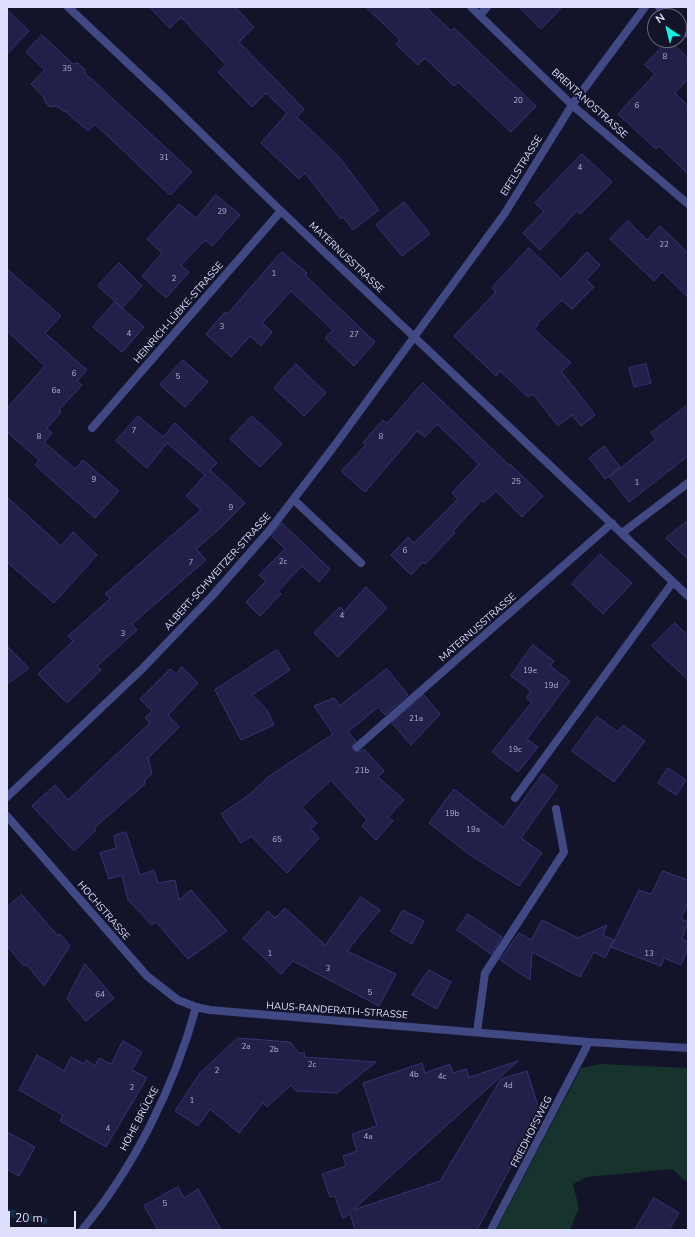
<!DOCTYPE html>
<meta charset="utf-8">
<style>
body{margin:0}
#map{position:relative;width:695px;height:1237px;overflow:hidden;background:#131329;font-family:"Nunito Sans",sans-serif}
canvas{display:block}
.frame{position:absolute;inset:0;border:8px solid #dddffd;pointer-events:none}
.north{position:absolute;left:647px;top:8px;width:40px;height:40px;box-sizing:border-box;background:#131329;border:1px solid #64657e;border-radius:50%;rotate:325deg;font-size:11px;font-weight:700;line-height:16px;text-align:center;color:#dddffd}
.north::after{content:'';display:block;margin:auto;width:14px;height:18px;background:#16f0e3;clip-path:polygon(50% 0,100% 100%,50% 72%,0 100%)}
.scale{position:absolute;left:8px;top:1211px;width:68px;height:18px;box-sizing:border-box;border:2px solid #dddffd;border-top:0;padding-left:5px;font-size:12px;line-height:14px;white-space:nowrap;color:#dddffd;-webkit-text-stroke:3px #131329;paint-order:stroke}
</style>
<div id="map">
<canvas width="695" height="1237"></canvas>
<div class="frame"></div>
<div class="north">N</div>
<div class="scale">20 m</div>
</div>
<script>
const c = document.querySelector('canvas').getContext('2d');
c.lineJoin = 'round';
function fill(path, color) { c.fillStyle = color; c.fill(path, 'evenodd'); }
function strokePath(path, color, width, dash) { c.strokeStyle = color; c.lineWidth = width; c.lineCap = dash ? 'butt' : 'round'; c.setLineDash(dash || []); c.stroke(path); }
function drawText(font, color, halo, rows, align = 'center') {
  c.font = font + ' "Nunito Sans",sans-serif'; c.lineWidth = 4; c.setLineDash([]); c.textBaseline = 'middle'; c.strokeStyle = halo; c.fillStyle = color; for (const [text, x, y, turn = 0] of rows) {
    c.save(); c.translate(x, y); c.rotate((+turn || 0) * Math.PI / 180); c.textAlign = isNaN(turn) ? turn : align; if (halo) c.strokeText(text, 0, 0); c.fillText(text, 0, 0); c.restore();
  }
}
fill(new Path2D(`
 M 601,1064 L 688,1068 L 688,1183 L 672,1169 L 587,1177 L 573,1184 L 579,1208 L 570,1230 L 496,1230 L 581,1068 Z`), '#16332d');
strokePath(new Path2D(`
 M 7,1212 L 44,1221`), '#112f4a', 7);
const building = new Path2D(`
 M 150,7 L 235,7 L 254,27 L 239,42 L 304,109 L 297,117 L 339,157 L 379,210 L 353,230 L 343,217 L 341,219 L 305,173 L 299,179 L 261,143 L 287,113 L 266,93 L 252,107 L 218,72 L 226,65 L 181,17 L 170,28 Z
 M 366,7 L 426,7 L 451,31 L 454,28 L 536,106 L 511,132 L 458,82 L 454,86 L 425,58 L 418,65 L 396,44 L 400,40 Z
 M 519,7 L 562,7 L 541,29 Z
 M 7,10 L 29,31 L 7,54 Z
 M 42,35 L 73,64 L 78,63 L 85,70 L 85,73 L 192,172 L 170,195 L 95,124 L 88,131 L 65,111 L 64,112 L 57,106 L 50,107 L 45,102 L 44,97 L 31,84 L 45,70 L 26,52 Z
 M 669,40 L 688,58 L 688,79 L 675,93 L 688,106 L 688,174 L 659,146 L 656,149 L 618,114 L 655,74 L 645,65 Z
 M 582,154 L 612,182 L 580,214 L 577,211 L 540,250 L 523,233 L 544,211 L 535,203 Z
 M 216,195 L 240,215 L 212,246 L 205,240 L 181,265 L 189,272 L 166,298 L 142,276 L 162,253 L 147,239 L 179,204 L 196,218 Z
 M 404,202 L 430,234 L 402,256 L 376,225 Z
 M 628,221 L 647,240 L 660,226 L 688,253 L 688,297 L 662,272 L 654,281 L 610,239 Z
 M 529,248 L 561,279 L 587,252 L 600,265 L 586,280 L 594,287 L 572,309 L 562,300 L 537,324 L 538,325 L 534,329 L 571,363 L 561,371 L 595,415 L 581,426 L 572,415 L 558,426 L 533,394 L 528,397 L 500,371 L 496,376 L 454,336 L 496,292 L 492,288 Z
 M 282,252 L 307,273 L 305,275 L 375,342 L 354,366 L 325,338 L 333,330 L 291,291 L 262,323 L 272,332 L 261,346 L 250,336 L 231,357 L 206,334 L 225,312 L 227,314 Z
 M 119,263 L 142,286 L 122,308 L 98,286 Z
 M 7,269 L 61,316 L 45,333 L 87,370 L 77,381 L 82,385 L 59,410 L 61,412 L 47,428 L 52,433 L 44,442 L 75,469 L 83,460 L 119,491 L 95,518 L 35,465 L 39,460 L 7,432 L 7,408 L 45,366 L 7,331 Z
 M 115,302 L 144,327 L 122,352 L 93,327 Z
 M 183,360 L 208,382 L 185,407 L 160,385 Z
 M 296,364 L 326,393 L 304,416 L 274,388 Z
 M 646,364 L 651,383 L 634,387 L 629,368 Z
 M 423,383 L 509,465 L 510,464 L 543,496 L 522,517 L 496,491 L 484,502 L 482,500 L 453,531 L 455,533 L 425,564 L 423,562 L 411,575 L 391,555 L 408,537 L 414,543 L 458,499 L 452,493 L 479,464 L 437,424 L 425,437 L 417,431 L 365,492 L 341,471 L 366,445 L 363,442 L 383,420 L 387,423 Z
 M 688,405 L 688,456 L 629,502 L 609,476 L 605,479 L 589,458 L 604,446 L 620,467 L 610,476 L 656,440 L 651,433 Z
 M 138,416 L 163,437 L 175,423 L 217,463 L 210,470 L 245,503 L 218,530 L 196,549 L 206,560 L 132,624 L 137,630 L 97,666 L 101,670 L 67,703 L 38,674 L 73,641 L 68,636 L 110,599 L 105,594 L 201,510 L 186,496 L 205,475 L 167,443 L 147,468 L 116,441 Z
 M 252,416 L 282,444 L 260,467 L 230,439 Z
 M 7,497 L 61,546 L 73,532 L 97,555 L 54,603 L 7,562 Z
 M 688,521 L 688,559 L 666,538 Z
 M 282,523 L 330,569 L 319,582 L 302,566 L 278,591 L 281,594 L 260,616 L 246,602 L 266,581 L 259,575 L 285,549 L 272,536 Z
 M 600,554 L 632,583 L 603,614 L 572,584 Z
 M 366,587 L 387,608 L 338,657 L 314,633 L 340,607 L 344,611 Z
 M 675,623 L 688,636 L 688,680 L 652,646 Z
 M 533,645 L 554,661 L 550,666 L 570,681 L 527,739 L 538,747 L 518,772 L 492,752 L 532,702 L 526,698 L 531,691 L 511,676 Z
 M 7,646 L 29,668 L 7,684 Z
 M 277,650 L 290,670 L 252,695 L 267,710 L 274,725 L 241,740 L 215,690 Z
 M 182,667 L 198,683 L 168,715 L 179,727 L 148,758 L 152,774 L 145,780 L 145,784 L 94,828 L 96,830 L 74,851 L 32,806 L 55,785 L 68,800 L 150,723 L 145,718 L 152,711 L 140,699 L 170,669 L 176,674 Z
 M 387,669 L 408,695 L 385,715 L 378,707 L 348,732 L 356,741 L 352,745 L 353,750 L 358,752 L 364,749 L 384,771 L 378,777 L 404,800 L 388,817 L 393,821 L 376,840 L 362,826 L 367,820 L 331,780 L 302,807 L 317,823 L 311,829 L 319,838 L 287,873 L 251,836 L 241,843 L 221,814 L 249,795 L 268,777 L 333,734 L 314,706 L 334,698 L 340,705 Z
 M 424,695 L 440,714 L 411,745 L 392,723 Z
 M 597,717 L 618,732 L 623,725 L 645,741 L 614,782 L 572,751 Z
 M 668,768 L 686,780 L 676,795 L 658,783 Z
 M 543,774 L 558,786 L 521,838 L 542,853 L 519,886 L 470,855 L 429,823 L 454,789 L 503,827 Z
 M 126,832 L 140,875 L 154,870 L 158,883 L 175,880 L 179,900 L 191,890 L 227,931 L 188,959 L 156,922 L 152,925 L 128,900 L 122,875 L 109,879 L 100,853 L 116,848 L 114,836 Z
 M 663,871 L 688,880 L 688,902 L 681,919 L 688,922 L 682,939 L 688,942 L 688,948 L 681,965 L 664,958 L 661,966 L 611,947 L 639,890 L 651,894 Z
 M 22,895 L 58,936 L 60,934 L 70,946 L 44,986 L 26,964 L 24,966 L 7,946 L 7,907 Z
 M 361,897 L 380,910 L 347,951 L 396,974 L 379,1006 L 293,961 L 281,974 L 243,938 L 268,911 L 275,918 L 285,908 L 325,945 Z
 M 403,910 L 424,921 L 412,944 L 391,932 Z
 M 468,914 L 502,937 L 491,954 L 457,930 Z
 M 542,920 L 578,938 L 607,925 L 603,935 L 614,940 L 605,958 L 594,952 L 580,977 L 532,952 L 530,980 L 500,960 L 519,933 L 531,940 Z
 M 85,964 L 114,998 L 86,1021 L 67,999 Z
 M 429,970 L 451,982 L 437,1009 L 412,995 Z
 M 238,1038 L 290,1042 L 299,1053 L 305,1053 L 304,1057 L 376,1062 L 337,1093 L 296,1091 L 291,1085 L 267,1107 L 263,1103 L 239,1133 L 210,1109 L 198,1126 L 175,1111 L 200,1073 Z
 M 123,1041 L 142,1052 L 132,1070 L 147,1078 L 106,1147 L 60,1121 L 63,1115 L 19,1090 L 37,1055 L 64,1071 L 71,1057 L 84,1064 L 86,1060 L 95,1066 L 99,1058 L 111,1064 Z
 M 518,1061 L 353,1210 L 440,1181 L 501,1079 L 527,1071 L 540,1112 L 477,1230 L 355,1230 L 350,1213 L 343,1219 L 335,1196 L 330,1197 L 322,1174 L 346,1166 L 343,1156 L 357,1151 L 352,1134 L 377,1126 L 363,1083 L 422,1063 L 425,1073 L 450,1064 L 453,1073 L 466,1069 L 469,1077 Z
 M 7,1132 L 35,1147 L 19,1176 L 7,1169 Z
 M 178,1187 L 184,1198 L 198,1189 L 221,1230 L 158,1230 L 144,1206 Z
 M 654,1198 L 679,1213 L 669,1230 L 635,1230 Z`);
fill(building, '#222049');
strokePath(building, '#363474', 1);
strokePath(new Path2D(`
 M 659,7 L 669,16
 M 480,15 L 487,7
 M 679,26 L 688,34
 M 294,500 L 361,563
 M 357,747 L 612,523
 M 515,798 L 673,582
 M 477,1032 L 485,973 L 564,852 L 556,809`), '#414985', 8);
strokePath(new Path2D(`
 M 68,7 L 166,99 L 281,211 L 688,596
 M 471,7 L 572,105 L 688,204
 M 92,428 L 281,211
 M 622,533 L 688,483
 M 7,797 L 142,669 L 212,596 L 269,531 L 332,449 L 505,213 L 572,105 L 645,7
 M 82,1230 C 134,1168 175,1085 196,1007
 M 491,1230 L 589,1042`), '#414985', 8);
strokePath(new Path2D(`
 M 7,816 L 147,976 L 178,1000 L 196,1007 L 210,1010 L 589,1042 L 688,1048`), '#414985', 8);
drawText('8px', '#aeafd0', null, [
 ["8",665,57],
 ["35",67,69],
 ["20",518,101],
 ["6",637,106],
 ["31",164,158],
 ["4",580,168],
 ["29",222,212],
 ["22",664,245],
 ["1",274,274],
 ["2",174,279],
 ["3",222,327],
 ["4",129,334],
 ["27",354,335],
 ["6",74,374],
 ["5",178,377],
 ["6a",56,391],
 ["7",134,431],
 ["8",39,437],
 ["8",381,437],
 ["9",94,480],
 ["25",516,482],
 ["1",637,483],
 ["9",231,508],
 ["6",405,551],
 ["2c",283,562],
 ["7",191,563],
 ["4",342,616],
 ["3",123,634],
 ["19e",530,671],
 ["19d",551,686],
 ["21a",416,719],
 ["19c",515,750],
 ["21b",362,771],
 ["19b",452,814],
 ["19a",473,830],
 ["65",277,840],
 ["1",270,954],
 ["13",649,954],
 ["3",328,969],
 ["5",370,993],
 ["64",100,995],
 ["2a",246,1047],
 ["2b",274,1050],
 ["2c",312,1065],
 ["2",217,1071],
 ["4b",414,1075],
 ["4c",442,1077],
 ["4d",508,1086],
 ["2",132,1088],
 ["1",192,1101],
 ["4",108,1129],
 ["4a",368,1137],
 ["5",165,1204]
]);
drawText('10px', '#dddffd', '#131329', [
 ["BRENTANOSTRASSE",589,104,42],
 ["EIFELSTRASSE",522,166,-58],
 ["MATERNUSSTRASSE",346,258,43],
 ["HEINRICH-LÜBKE-STRASSE",179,313,-49],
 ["ALBERT-SCHWEITZER-STRASSE",218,572,-48],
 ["MATERNUSSTRASSE",478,628,-41],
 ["HOCHSTRASSE",103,911,49],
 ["HAUS-RANDERATH-STRASSE",337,1011,4],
 ["HOHE BRÜCKE",140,1119,-62],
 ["FRIEDHOFSWEG",532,1132,-63]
]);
</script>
